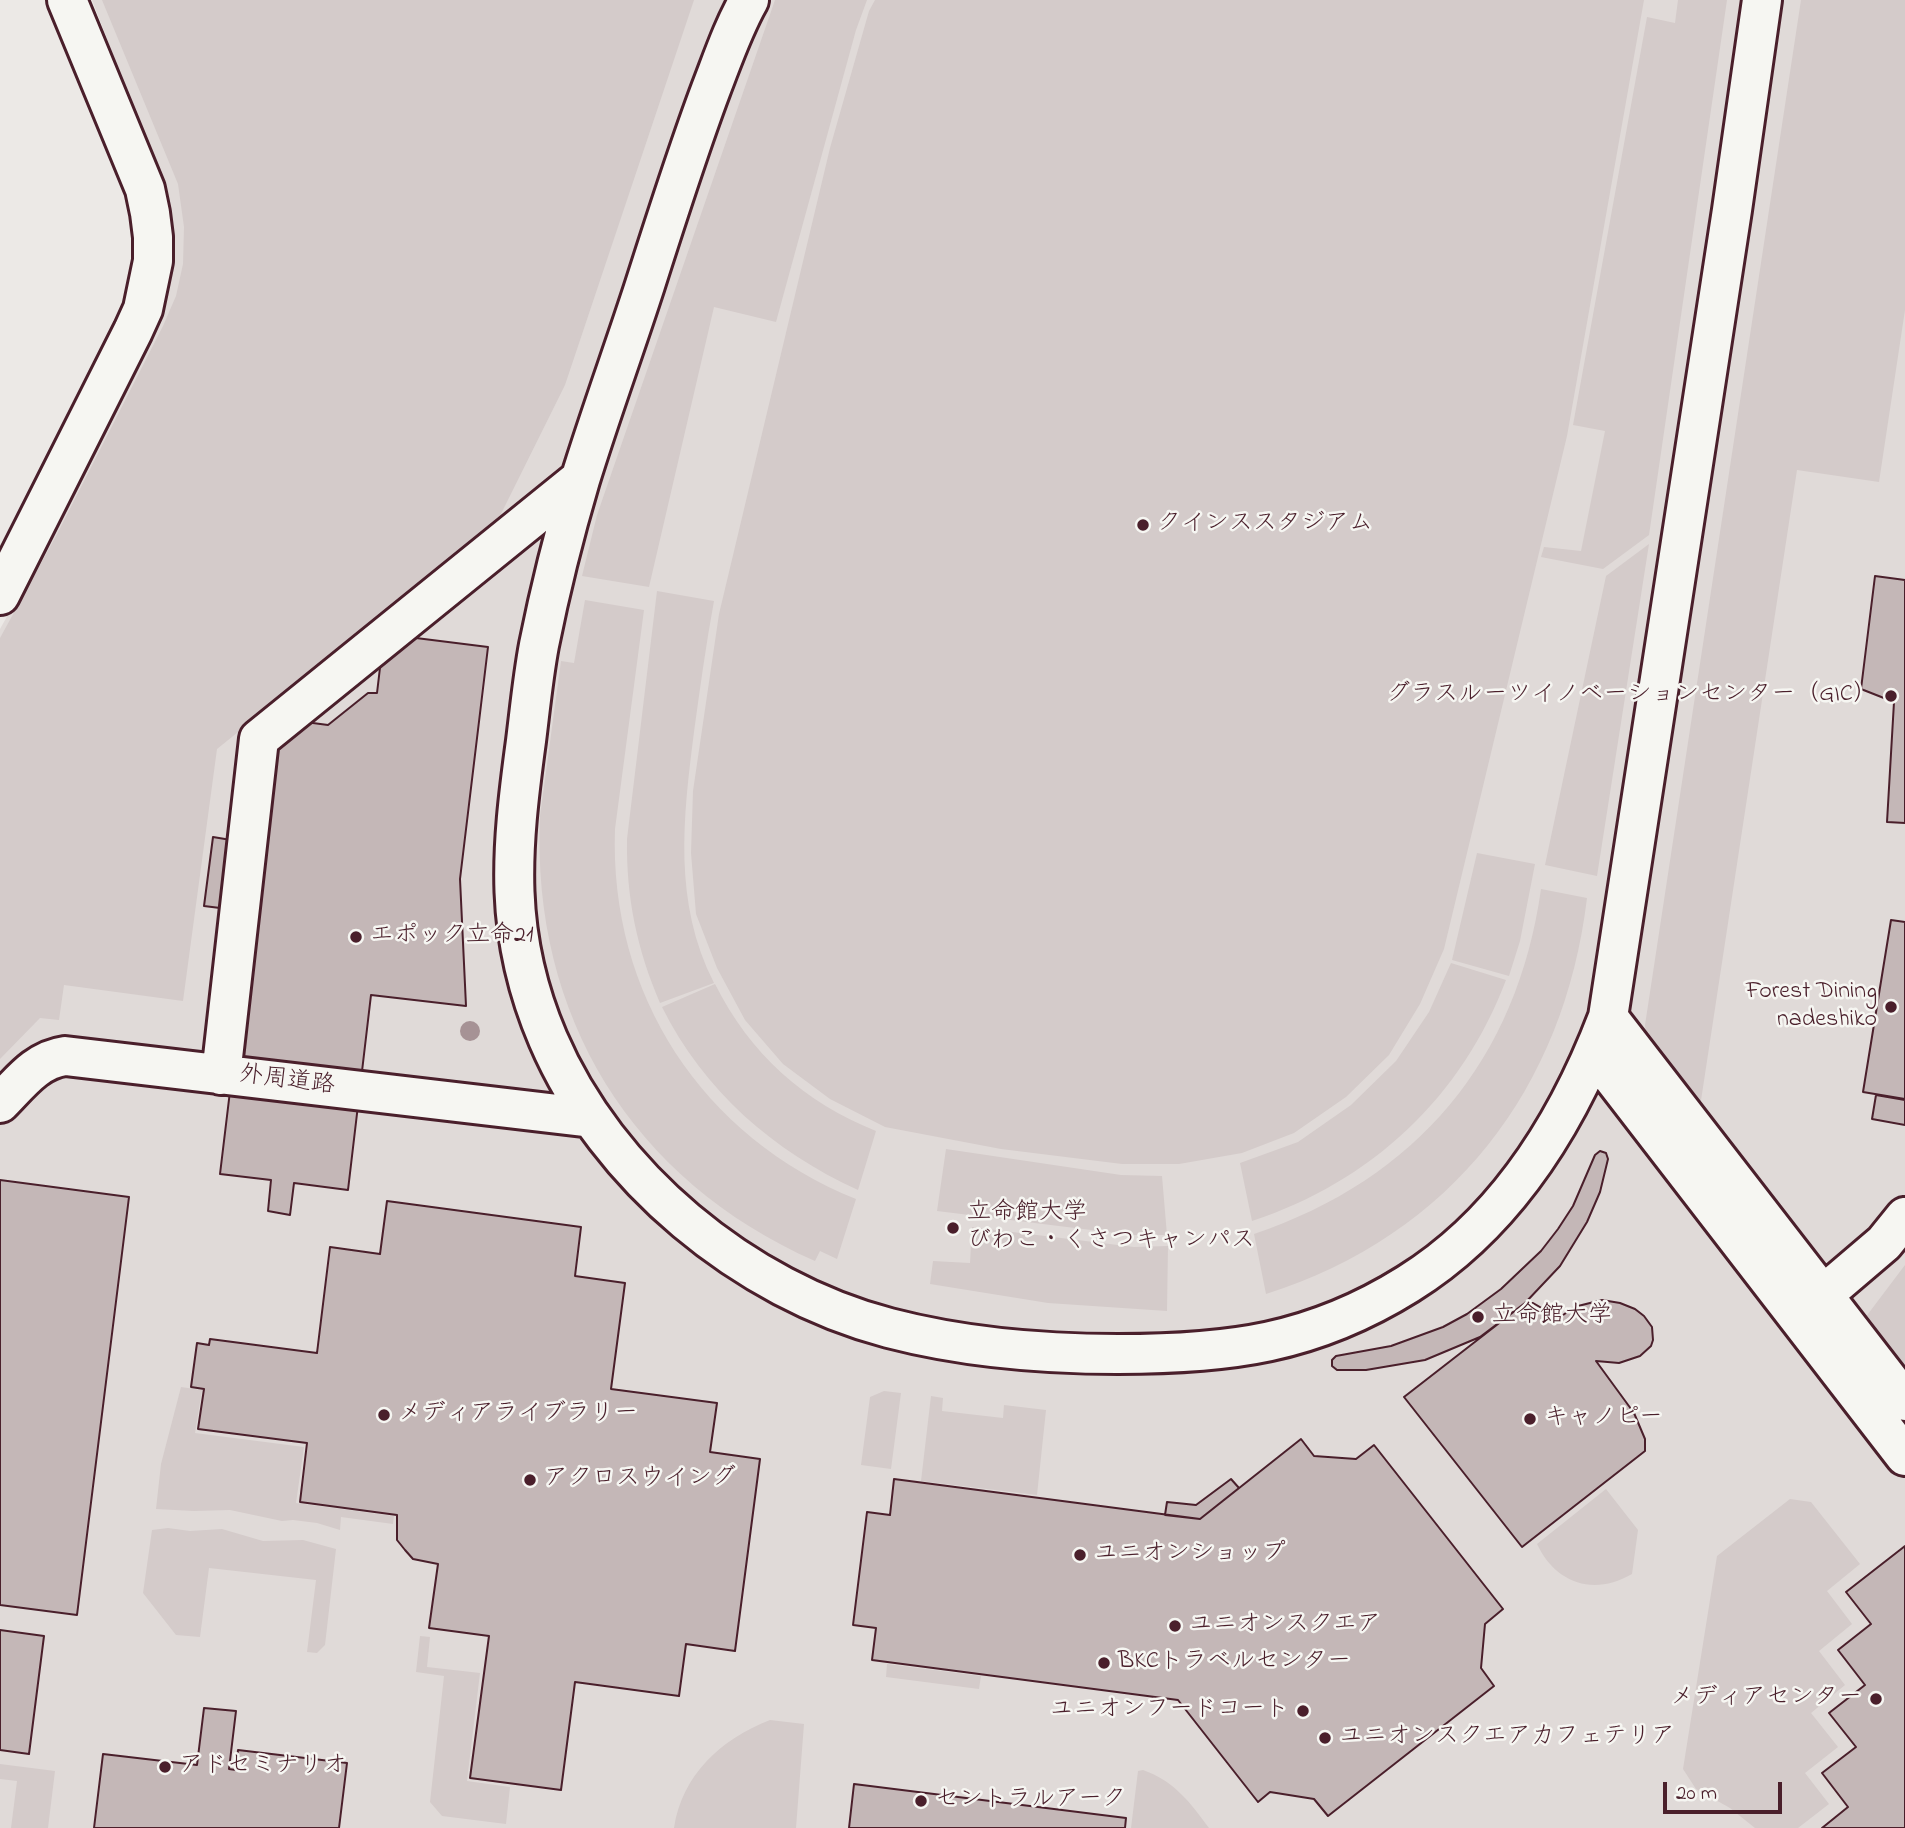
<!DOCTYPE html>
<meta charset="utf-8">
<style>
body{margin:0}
#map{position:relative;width:1905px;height:1828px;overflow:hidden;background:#ece9e6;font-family:"Indie Flower",sans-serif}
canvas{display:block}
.scale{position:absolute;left:1663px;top:1782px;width:119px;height:32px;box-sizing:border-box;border:4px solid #4a1f2b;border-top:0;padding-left:9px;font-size:21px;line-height:24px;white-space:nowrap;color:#4a1f2b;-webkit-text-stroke:5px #f6f6f2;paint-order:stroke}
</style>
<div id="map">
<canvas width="1905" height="1828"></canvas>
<div class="scale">20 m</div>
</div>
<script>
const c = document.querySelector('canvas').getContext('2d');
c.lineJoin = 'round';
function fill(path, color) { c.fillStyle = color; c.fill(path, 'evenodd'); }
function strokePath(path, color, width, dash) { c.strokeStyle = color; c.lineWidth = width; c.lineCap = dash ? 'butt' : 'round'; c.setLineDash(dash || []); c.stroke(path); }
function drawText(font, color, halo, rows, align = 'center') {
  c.font = font + ' "Indie Flower","Klee One",sans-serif'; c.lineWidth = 5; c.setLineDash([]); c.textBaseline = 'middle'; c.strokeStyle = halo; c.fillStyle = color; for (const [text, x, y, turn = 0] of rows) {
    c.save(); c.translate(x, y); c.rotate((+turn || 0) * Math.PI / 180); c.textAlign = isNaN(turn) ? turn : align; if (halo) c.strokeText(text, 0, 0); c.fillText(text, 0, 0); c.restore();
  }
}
fill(new Path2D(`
 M 92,0 L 1905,0 L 1905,1828 L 0,1828 L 0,629 L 53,534 L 158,323 L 167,290 L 172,258 L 173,233 L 166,191 Z`), '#e0dad8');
fill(new Path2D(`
 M 102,0 L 694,0 L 565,385 L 496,524 L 217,749 L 183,1001 L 64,985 L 59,1020 L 40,1018 L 0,1059 L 0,638 L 56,536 L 163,326 L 176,296 L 183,264 L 184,227 L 178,184 Z
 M 775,0 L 867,0 L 856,30 L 776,322 L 714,307 L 649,587 L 582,576 L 597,515 Z
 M 875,0 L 1644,0 L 1567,436 L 1444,949 L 1420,1004 L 1389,1055 L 1346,1097 L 1294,1133 L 1242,1153 L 1179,1164 L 1122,1164 L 1001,1149 L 885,1127 L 830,1099 L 783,1064 L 745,1020 L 717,968 L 696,914 L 691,853 L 693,791 L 719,614 L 830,148 L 869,11 Z
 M 1678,0 L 1727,0 L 1649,535 L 1603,569 L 1541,557 L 1544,547 L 1581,551 L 1605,431 L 1573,425 L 1647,17 L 1675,23 Z
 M 1801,0 L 1905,0 L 1905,310 L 1879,482 L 1797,470 L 1700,1107 L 1646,1035 L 1645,1025 Z
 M 1649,544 L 1597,876 L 1545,865 L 1606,576 Z
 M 657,591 L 714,601 C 706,644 700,688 694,732 C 683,818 673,902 714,983 L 660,1003 C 637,950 626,897 627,839 Z
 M 585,600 L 644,610 L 615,829 C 609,994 702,1137 856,1199 L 837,1259 L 820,1251 L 815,1261 C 632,1180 531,1016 540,816 L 561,661 L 574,663 Z
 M 1477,853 L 1535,864 L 1520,941 L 1509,976 L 1452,960 Z
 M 1541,889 L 1587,898 C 1564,1089 1452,1235 1266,1294 L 1254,1234 C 1417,1179 1517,1060 1541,889 Z
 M 1451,963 L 1506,980 C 1462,1097 1371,1182 1252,1221 L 1240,1163 L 1298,1142 L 1351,1105 L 1396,1061 L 1429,1012 Z
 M 715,984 C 750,1054 804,1102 876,1131 L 858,1190 C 773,1151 704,1091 662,1007 Z
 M 946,1149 L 1121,1175 L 1162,1176 L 1167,1235 L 1132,1235 L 937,1211 Z
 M 972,1227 L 1134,1247 L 1168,1246 L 1167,1311 L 1048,1303 L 930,1284 L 933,1261 L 970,1263 Z
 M 1905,1265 L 1905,1369 L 1865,1318 Z
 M 181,1387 L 202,1390 L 195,1433 L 304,1447 L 296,1503 L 394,1516 L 393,1524 L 341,1517 L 340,1530 L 317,1523 L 293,1520 L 282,1521 L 230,1510 L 194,1511 L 156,1509 L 161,1464 Z
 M 884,1391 L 901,1393 L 891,1469 L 861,1465 L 870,1397 Z
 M 931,1396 L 943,1398 L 942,1411 L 1003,1418 L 1004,1405 L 1046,1410 L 1037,1495 L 921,1481 Z
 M 1606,1489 L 1638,1530 L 1632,1574 C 1594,1596 1556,1584 1537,1544 Z
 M 1790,1499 L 1811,1502 L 1860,1564 L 1827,1591 L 1852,1624 L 1819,1651 L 1845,1685 L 1811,1713 L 1838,1747 L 1805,1773 L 1829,1804 L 1798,1828 L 1755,1828 L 1730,1808 L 1696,1789 L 1683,1769 L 1717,1556 Z
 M 168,1528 L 190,1531 L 222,1529 L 263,1541 L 303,1540 L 336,1549 L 325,1645 L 317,1653 L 307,1652 L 316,1580 L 209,1568 L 200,1637 L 176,1635 L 143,1593 L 152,1530 Z
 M 420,1636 L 430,1637 L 427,1667 L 480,1673 L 467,1781 L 510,1787 L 506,1824 L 442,1816 L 430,1802 L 444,1676 L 416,1672 Z
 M 887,1664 L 981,1676 L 979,1689 L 886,1677 Z
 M 770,1720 L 804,1724 L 796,1828 L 674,1828 C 682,1775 721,1739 770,1720 Z
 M 0,1764 L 55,1771 L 48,1828 L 11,1828 L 17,1781 L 0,1779 Z
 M 1143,1770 C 1174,1781 1190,1802 1209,1828 L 1131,1828 L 1138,1771 Z`), '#d4cbca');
const building = new Path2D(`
 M 1875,576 L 1905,580 L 1905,823 L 1887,822 L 1894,702 L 1861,689 Z
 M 384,634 L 488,647 L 460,879 L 466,1006 L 371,995 L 348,1190 L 294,1183 L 290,1215 L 268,1211 L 271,1180 L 220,1174 L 275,718 L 328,725 L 368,693 L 377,693 Z
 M 213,837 L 237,841 L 228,909 L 204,906 Z
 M 1891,920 L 1905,922 L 1905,1099 L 1863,1092 Z
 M 1876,1095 L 1905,1100 L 1905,1125 L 1872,1119 Z
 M 1600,1151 L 1606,1153 L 1608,1159 L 1600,1192 L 1587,1222 L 1560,1266 L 1525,1303 L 1480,1337 L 1425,1360 L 1366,1370 L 1337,1370 L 1332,1366 L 1332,1360 L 1336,1356 L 1391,1346 L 1443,1327 L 1467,1314 L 1501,1289 L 1541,1251 L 1558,1229 L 1573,1206 L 1595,1155 Z
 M 0,1180 L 129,1197 L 77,1615 L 0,1605 Z
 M 387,1201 L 581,1227 L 575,1276 L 625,1283 L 611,1389 L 717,1403 L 710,1452 L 760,1459 L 735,1651 L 686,1644 L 679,1696 L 575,1682 L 561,1790 L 470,1778 L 489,1636 L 429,1628 L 438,1564 L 413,1559 L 405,1550 L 397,1540 L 397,1515 L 300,1502 L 307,1443 L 198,1429 L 204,1389 L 191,1387 L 197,1343 L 209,1345 L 210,1339 L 317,1353 L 330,1247 L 380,1254 Z
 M 1602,1300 L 1620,1303 L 1635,1309 L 1644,1316 L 1652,1327 L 1653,1340 L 1651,1346 L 1640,1356 L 1619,1363 L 1596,1361 L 1634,1413 L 1645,1439 L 1645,1451 L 1522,1547 L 1404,1397 L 1525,1303 L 1533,1303 L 1559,1318 L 1574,1307 Z
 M 1301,1439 L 1314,1456 L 1356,1459 L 1374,1445 L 1503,1609 L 1485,1624 L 1481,1668 L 1494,1686 L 1328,1816 L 1314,1799 L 1270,1792 L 1258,1802 L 1178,1700 L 872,1660 L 876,1628 L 853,1625 L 867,1512 L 890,1515 L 894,1479 L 1200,1519 Z
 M 1231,1479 L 1239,1488 L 1200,1519 L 1165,1515 L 1167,1502 L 1196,1505 Z
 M 1905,1546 L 1905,1828 L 1822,1828 L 1848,1807 L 1822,1773 L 1856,1747 L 1829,1713 L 1865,1685 L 1838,1650 L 1871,1624 L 1846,1592 Z
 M 0,1630 L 44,1636 L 29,1754 L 0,1750 Z
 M 204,1708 L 236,1711 L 229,1769 L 236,1770 L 238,1750 L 347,1763 L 339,1828 L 94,1828 L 103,1754 L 197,1765 Z
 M 854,1784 L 1126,1818 L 1125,1828 L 849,1828 Z`);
fill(building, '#c4b7b7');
strokePath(building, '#4a1f2b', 2);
const minor = new Path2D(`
 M 749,0 C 733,28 723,58 711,89 C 687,153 666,219 645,285 C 624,350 600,415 580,480 C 564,534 550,590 539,645 C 533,677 530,709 526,741 C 511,851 503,934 548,1039 C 607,1177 744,1290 889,1328 C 962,1347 1042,1354 1118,1354 C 1228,1354 1312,1344 1408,1284 C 1506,1223 1568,1122 1608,1017 L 1732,210 L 1762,0
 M 0,595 L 133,331 L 143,309 L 153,261 L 153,237 L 150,213 L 145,189 L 67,0
 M 1608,1017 L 1905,1401
 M 1594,1053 L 1905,1456
 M 221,1075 L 259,739 L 580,479
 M 0,1103 C 20,1083 36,1060 65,1056 L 592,1118
 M 1823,1295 L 1884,1243 L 1905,1217`);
strokePath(minor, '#4a1f2b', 44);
strokePath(minor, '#f6f6f2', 38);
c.fillStyle = '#a69295';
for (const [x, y] of [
 [470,1031]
]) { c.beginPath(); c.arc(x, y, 10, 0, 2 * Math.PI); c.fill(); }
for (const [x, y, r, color] of [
 [1143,525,7,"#4a1f2b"],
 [1891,696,7,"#4a1f2b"],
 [356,937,7,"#4a1f2b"],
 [1891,1007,7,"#4a1f2b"],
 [953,1228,7,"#4a1f2b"],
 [1478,1317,7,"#4a1f2b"],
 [384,1415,7,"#4a1f2b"],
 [1530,1419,7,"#4a1f2b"],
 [530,1480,7,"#4a1f2b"],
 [1080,1555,7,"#4a1f2b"],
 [1175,1626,7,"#4a1f2b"],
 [1104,1663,7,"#4a1f2b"],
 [1876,1699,7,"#4a1f2b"],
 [1303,1711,7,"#4a1f2b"],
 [1325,1738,7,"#4a1f2b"],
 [165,1767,7,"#4a1f2b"],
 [921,1801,7,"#4a1f2b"]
]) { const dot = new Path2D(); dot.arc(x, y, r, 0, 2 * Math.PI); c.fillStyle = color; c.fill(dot); strokePath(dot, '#f6f6f2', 2.5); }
drawText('24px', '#4a1f2b', '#f6f6f2', [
 ["クインススタジアム",1157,525],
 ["グラスルーツイノベーションセンター（GIC）",1877,696,"right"],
 ["エポック立命21",370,937],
 ["Forest Dining",1877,993,"right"],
 ["nadeshiko",1877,1021,"right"],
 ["立命館大学",967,1214],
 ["びわこ・くさつキャンパス",967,1242],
 ["立命館大学",1492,1317],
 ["メディアライブラリー",398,1415],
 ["キャノピー",1544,1419],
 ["アクロスウイング",544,1480],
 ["ユニオンショップ",1094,1555],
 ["ユニオンスクエア",1189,1626],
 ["BKCトラベルセンター",1118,1663],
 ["メディアセンター",1862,1699,"right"],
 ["ユニオンフードコート",1289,1711,"right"],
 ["ユニオンスクエアカフェテリア",1339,1738],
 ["アドセミナリオ",179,1767],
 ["セントラルアーク",935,1801]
], 'left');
drawText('24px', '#4a1f2b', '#f6f6f2', [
 ["外周道路",287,1082,7]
]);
</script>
